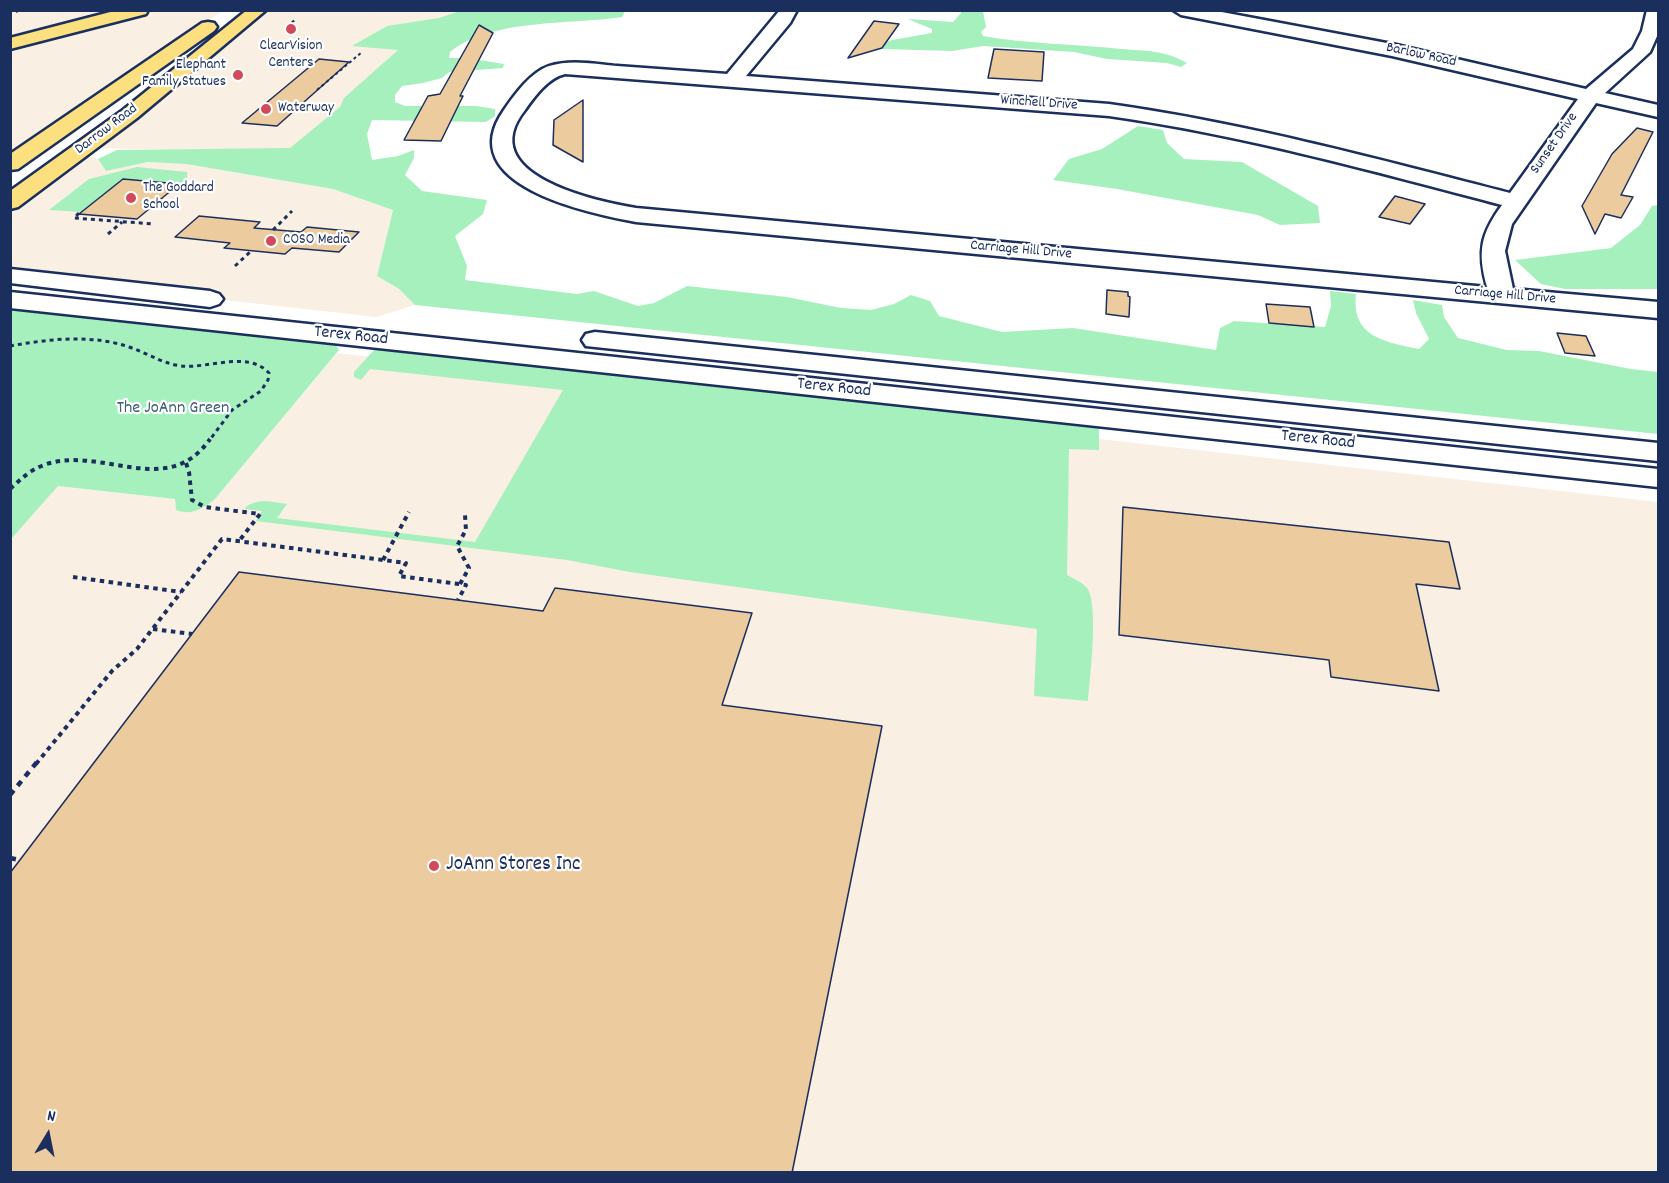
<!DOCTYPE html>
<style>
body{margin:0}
#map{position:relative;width:1669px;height:1183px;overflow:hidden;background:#fff;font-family:Dekko,sans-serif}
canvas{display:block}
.frame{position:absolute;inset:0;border:12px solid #1b2f5e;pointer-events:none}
.north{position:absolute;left:18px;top:1105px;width:60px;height:60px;-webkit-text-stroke:4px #fff;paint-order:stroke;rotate:10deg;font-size:16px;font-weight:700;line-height:24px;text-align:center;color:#1b2f5e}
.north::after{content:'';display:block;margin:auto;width:21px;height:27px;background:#1b2f5e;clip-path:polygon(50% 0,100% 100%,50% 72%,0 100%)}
</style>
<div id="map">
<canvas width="1669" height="1183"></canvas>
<div class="frame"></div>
<div class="north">N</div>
</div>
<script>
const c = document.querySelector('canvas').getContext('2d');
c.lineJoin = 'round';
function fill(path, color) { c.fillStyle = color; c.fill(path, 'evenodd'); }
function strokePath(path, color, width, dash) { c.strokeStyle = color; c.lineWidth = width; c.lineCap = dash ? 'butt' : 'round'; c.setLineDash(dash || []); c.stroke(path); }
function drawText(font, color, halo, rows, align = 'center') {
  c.font = font + ' Dekko,sans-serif'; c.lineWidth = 4.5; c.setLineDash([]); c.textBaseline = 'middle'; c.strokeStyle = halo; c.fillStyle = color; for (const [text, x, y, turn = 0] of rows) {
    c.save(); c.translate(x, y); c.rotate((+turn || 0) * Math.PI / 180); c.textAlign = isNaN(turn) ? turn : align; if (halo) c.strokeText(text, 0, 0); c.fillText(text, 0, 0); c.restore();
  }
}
fill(new Path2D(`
 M 11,11 L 125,11 L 11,40 Z
 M 147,11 L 222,11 L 11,158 L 10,46 Z
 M 258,11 L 483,11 L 398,50 L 343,101 L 350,102 L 295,152 L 89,148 Z
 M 77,153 L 98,159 L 106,171 L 148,162 L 186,164 L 333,189 L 393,210 L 377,276 L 399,289 L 415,305 L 376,317 L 11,276 L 10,202 Z
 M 337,353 L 1658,502 L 1658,1172 L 11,1172 L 10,539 L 58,486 L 175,499 L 176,510 L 182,512 L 201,509 L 215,499 Z`), '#f9efe2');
fill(new Path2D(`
 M 460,11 L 625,11 L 622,17 C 571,25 492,18 450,52 L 449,58 L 467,58 L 504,64 L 503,68 L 449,72 L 442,78 L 423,83 L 402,86 L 395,95 L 395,102 L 405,106 L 476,106 L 495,109 L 495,116 L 486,122 L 372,120 L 367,134 L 372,160 L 398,156 L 414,150 L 414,158 L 405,175 L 422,191 L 487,200 L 483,214 L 455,236 L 467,266 L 465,280 L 577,294 L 594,291 L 638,306 L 654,303 L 687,286 L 787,297 L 841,308 L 871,310 L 894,304 L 911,295 L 930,301 L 939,316 L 1002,332 L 1073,328 L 1216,350 L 1220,328 L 1234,321 L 1325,327 L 1331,306 L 1330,291 L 1356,294 C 1351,337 1385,342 1419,349 L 1429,339 L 1416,313 L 1413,300 L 1442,305 L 1444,317 L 1458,338 L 1507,350 L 1539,351 L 1631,369 L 1658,372 L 1658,434 L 415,305 L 399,289 L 377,276 L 393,210 L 333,189 L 186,164 L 148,162 L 106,171 L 98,159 L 117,150 L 290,148 L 340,107 L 344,98 L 398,50 L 352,46 L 387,26 L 439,18 Z
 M 960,11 L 983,11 L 986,27 L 981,32 L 983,36 C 1028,44 1075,44 1121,49 C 1146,51 1164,50 1187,63 L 1181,67 L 1167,63 L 1107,59 L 1074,52 L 983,46 L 952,51 L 883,49 L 877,46 L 892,40 L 932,33 L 932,29 L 908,19 L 953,22 L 961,13 Z
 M 1138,126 L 1163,130 L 1167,143 L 1184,159 L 1242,162 L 1318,206 L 1320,223 L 1280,225 L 1258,215 L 1117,189 L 1053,180 L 1069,159 L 1102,149 Z
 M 137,167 L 187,172 L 187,179 L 181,184 L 123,179 L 82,212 L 49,210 L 89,179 Z
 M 1658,205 L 1658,289 L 1565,289 L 1541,284 L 1515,260 L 1611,248 L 1640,225 L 1652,206 Z
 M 11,304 L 334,342 L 339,350 L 215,499 C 203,509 190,516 176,510 L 175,499 L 58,486 L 11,539 Z
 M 396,347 L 1099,425 L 1099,450 L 1069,449 L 1067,575 C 1074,579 1082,582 1087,588 C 1099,604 1090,678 1088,701 L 1034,696 L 1037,629 L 630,572 L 567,560 L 256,521 L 262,511 L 245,509 L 246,507 C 258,498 272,502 287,504 L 277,518 L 475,542 L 563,390 L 370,369 L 361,380 L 354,377 L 354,372 L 374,350 Z`), '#a6f0be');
const building = new Path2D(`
 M 874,21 L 899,24 L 882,48 L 848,58 Z
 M 479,25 L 493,33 L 460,96 L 463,96 L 441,141 L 404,140 L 428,96 L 440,94 Z
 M 994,49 L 1044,52 L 1042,81 L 988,78 Z
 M 319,59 L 349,62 L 277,126 L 242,123 Z
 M 583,100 L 583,162 L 553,145 L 554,120 Z
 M 1637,128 L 1653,132 L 1621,195 L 1633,197 L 1621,218 L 1605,214 L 1595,234 L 1582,206 L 1612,154 Z
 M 123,179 L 179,184 L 137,219 L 79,214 Z
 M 1395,196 L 1425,204 L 1410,224 L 1379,217 Z
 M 199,216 L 260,222 L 254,228 L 301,232 L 307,227 L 359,232 L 339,252 L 292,248 L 285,254 L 224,248 L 230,243 L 175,237 Z
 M 1107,290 L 1128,292 L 1128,296 L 1130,297 L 1129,317 L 1106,314 Z
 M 1266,304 L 1310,307 L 1314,327 L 1269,323 Z
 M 1557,333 L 1586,336 L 1595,356 L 1565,353 Z
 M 1123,507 L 1449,542 L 1460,589 L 1416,584 L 1439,691 L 1331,677 L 1329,660 L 1119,635 Z
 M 239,572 L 543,611 L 555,588 L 752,613 L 722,705 L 882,726 L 792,1173 L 10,1173 L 10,873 Z`);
fill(building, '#eccb9e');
strokePath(building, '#1b2f5e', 1.5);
const minor = new Path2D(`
 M 780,10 L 797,10 L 790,23 L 746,76 L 1109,104 C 1245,123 1377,159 1510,193 L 1578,99 L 1392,56 L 1181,15 L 1173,10 L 1211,10 L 1392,44 L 1586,89 L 1633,49 L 1642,31 L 1647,10 L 1658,10 L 1658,34 L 1650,52 L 1605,93 L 1658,105 L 1658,117 L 1596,103 L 1512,224 L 1505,251 L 1513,289 L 1658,302 L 1658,318 L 636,222 C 588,213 451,185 504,110 C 515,94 531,72 549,66 C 571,59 595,64 617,66 C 654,69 690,71 727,74 ZM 565,74 L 1109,116 C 1243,135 1372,171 1502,205 C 1481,234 1477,251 1487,287 L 636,208 C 595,201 473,175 525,110 C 535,96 548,78 565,74 Z
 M 10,269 L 210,291 L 219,294 L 223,299 L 219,304 L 210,307 L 10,283 Z
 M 10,292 L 1658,469 L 1658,487 L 10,308 Z
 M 595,332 L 1658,443 L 1658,461 L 586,346 L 582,340 L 586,334 Z`);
const major = new Path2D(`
 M 118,10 L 148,10 L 146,14 L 10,49 L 10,38 Z
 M 247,10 L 266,10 L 137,118 L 18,207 L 10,209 L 10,191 L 123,110 Z
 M 208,22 L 214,23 L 217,27 L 214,31 L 18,169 L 10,170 L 10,154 L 202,23 Z`);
strokePath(minor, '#1b2f5e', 5);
strokePath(major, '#1b2f5e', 5);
strokePath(new Path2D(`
 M 16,12 L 20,10
 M 287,26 L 295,20
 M 317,90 L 362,52
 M 183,184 L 199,185`), '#1b2f5e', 2, [3, 3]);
strokePath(new Path2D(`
 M 79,213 L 74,218 L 154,224
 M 273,230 L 292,211
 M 108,234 L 122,222
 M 235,266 L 251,251
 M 10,346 C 49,339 91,334 129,347 C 147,353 161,363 181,366 C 208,369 248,350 269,373 L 268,380 L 261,391 L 232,410 L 209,441`), '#1b2f5e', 3, [4, 4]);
strokePath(new Path2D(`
 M 186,463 L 189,472 L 192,500 L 205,507 L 260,514 L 239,541
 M 10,489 C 21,479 30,470 44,465 C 100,444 167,501 210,439
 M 383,560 L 409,512
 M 73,577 L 181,592
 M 460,584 L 469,568 L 457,546 L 466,530 L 465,515
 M 153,629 L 192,634
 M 36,764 L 112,671 L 137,649 L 222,539 L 406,563 L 399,576 L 466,585 L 458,600`), '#1b2f5e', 4, [4.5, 4.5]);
strokePath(new Path2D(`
 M 10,795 L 37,762
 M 10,858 L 20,860`), '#1b2f5e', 4.5, [6, 6]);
fill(minor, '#fff');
fill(major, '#fce080');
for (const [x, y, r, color] of [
 [291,29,6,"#d1495b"],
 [238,75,6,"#d1495b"],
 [266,109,6,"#d1495b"],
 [131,198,6,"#d1495b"],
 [271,241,6,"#d1495b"],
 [434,866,6,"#d1495b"]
]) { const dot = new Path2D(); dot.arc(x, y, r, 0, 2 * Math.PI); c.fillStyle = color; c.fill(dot); strokePath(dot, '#fff', 2); }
drawText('15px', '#1b2f5e', '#fff', [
 ["ClearVision",291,47,"center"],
 ["Centers",291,64,"center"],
 ["Elephant",226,66,"right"],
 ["Family Statues",226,83,"right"],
 ["Waterway",278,109],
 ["The Goddard",143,189],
 ["School",143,206],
 ["COSO Media",283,241]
], 'left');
drawText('15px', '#1b2f5e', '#fff', [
 ["Barlow Road",1421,56,12],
 ["Winchell Drive",1039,104,4],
 ["Darrow Road",107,130,-37],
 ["Sunset Drive",1555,144,-55],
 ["Carriage Hill Drive",1021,251,5],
 ["Carriage Hill Drive",1505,296,5]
]);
drawText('18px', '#1b2f5e', '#fff', [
 ["Terex Road",351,337,6],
 ["Terex Road",834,389,6],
 ["Terex Road",1318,441,6]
]);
drawText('18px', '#3e5f76', '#fff', [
 ["The JoAnn Green",173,410]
]);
drawText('21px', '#1b2f5e', '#fff', [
 ["JoAnn Stores Inc",446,866]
], 'left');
</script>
